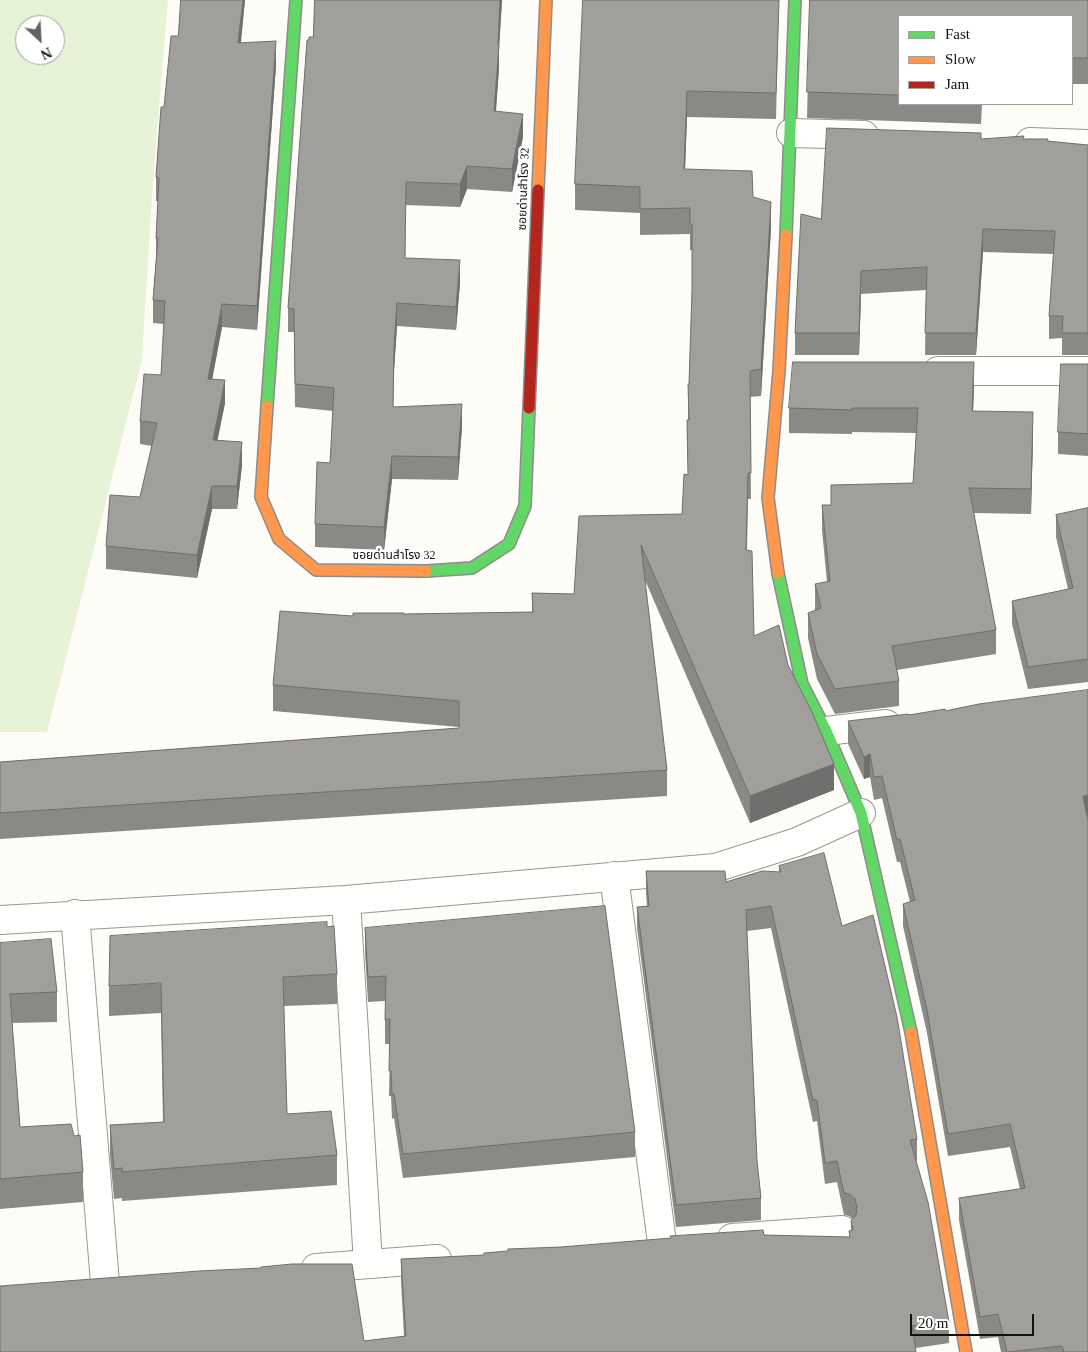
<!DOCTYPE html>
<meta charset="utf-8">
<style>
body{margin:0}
#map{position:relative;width:1088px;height:1352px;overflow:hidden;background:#fdfcf7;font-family:"Times New Roman",serif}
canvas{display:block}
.legend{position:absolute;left:898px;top:15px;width:175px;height:90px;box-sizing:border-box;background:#fff;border:1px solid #a0a0a0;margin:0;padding:6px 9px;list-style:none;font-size:15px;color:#111}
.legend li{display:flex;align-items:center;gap:10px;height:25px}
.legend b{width:25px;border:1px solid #a0a0a0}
.north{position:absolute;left:15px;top:15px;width:50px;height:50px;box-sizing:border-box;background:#fff;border:1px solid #a0a0a0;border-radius:50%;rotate:155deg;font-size:14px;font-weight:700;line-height:20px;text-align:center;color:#111}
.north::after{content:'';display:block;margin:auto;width:18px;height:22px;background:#646362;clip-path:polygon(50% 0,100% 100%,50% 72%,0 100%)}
.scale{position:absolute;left:910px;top:1314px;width:124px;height:22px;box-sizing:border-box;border:2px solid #111;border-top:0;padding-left:6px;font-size:15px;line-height:18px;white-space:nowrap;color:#111;-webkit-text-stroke:4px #fff;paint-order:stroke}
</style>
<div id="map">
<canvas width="1088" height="1352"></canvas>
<ul class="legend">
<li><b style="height:6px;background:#63d668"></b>Fast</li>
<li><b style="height:6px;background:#ff974d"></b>Slow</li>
<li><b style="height:6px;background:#b3261e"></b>Jam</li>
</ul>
<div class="north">N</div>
<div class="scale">20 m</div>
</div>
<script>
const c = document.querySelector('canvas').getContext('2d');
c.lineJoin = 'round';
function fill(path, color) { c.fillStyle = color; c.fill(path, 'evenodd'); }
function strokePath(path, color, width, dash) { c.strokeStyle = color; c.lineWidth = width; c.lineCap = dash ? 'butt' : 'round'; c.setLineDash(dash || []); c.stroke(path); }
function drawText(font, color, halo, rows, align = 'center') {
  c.font = font + ' "Times New Roman","Noto Sans Thai",serif'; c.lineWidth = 5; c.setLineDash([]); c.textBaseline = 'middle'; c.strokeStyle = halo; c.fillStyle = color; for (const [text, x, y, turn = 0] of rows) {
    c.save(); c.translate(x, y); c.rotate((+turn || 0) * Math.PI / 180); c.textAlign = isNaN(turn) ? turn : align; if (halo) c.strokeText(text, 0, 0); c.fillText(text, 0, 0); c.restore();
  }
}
fill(new Path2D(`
 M 0,0 L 168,0 L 153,181 L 142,360 L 47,732 L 0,732 ZM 25,25 L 55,25 L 55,55 L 25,55 Z`), '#e7f3d7');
const street = new Path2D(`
 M 791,133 L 864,135
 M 1030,142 L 1088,144
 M 938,371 L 1088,371
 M 826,731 L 886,724
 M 614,876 L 662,1243
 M 346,900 L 368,1264
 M 75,914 L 105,1283
 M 0,920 L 346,900 L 715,868 L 797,842 L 861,813
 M 732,1238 L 842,1230
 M 316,1268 L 437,1259`);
const fast = new Path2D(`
 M 786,235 L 795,0
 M 267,406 L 296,0
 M 426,571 L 472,568 L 509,544 L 525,506 L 529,408
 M 778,573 L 802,684 L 826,731 L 861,813 L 911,1032`);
const slow = new Path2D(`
 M 538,190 L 546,0
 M 267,406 L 261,497 L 279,539 L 316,570 L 426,571
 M 778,573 L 768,498 L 779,371 L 786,235
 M 911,1032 L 966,1352`);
const jam = new Path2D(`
 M 529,408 L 538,190`);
strokePath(street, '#979795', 30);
strokePath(fast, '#8e8d8b', 14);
strokePath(slow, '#8e8d8b', 14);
strokePath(jam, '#8e8d8b', 14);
strokePath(street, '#fffffe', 28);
strokePath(fast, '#63d668', 11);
strokePath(slow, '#ff974d', 11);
strokePath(jam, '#b3261e', 11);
fill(new Path2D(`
 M 245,0 L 241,43 L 276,65 L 257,330 L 222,327 L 212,379 L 225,403 L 217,440 L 242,465 L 237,509 L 212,509 L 197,578 L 106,569 L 106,546 L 140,497 L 152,446 L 140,444 L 140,421 L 161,375 L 164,324 L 153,323 L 153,300 L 156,259 L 156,238 L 158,201 L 156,201 L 156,177 L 164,107 Z
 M 315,0 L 502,0 L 499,45 L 499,68 L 496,112 L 523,137 L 512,192 L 467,189 L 460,207 L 406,205 L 405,258 L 460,283 L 456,330 L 397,326 L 394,370 L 393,407 L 462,427 L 458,480 L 392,479 L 384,550 L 315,547 L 315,524 L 330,463 L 333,411 L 295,407 L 294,332 L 288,332 L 288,308 L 309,40 L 313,37 Z
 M 583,0 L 779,0 L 776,119 L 687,117 L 685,169 L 753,197 L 771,228 L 761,396 L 750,397 L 751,499 L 748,499 L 747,550 L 754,636 L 788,665 L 834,790 L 750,823 L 645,580 L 667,770 L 667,796 L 0,839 L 0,762 L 459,728 L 459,727 L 273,711 L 273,685 L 353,616 L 404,614 L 532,612 L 532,593 L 574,594 L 682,514 L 688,475 L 687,420 L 688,420 L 688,384 L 689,384 L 692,293 L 692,250 L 690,250 L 690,234 L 640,235 L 640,213 L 575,210 L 575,184 Z
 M 810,0 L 1088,0 L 1088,84 L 1072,84 L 1072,16 L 899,16 L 899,104 L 982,104 L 981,124 L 807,118 Z
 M 981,139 L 1024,139 L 1088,145 L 1088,355 L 1062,355 L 1062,338 L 1049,339 L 1049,316 L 1054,254 L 983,252 L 976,355 L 925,355 L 926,290 L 861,294 L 859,355 L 795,355 L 795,333 L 821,219 Z
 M 1088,364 L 1088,456 L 1058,454 L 1058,432 Z
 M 974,387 L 973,411 L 1033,436 L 1031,514 L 974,513 L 996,630 L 996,654 L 897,670 L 899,681 L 899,706 L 835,714 L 817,679 L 808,638 L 808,613 L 815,610 L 815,584 L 827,582 L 822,530 L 822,505 L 831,505 L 913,483 L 916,433 L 852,432 L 852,434 L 789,433 L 789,408 Z
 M 1088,508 L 1088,682 L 1028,689 L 1012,624 L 1012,601 L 1068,589 L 1056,537 L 1056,515 Z
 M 945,711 L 1087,817 L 1088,1352 L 1001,1352 L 998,1337 L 980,1339 L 959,1220 L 959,1198 L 1020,1189 L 1010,1147 L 948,1156 L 927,1033 L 903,926 L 903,904 L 910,902 L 900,862 L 897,862 L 882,798 L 874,800 L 870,777 L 864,779 L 848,744 L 848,721 Z
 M 779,866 L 842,926 L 917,1139 L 917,1161 L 916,1161 L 949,1322 L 949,1343 L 916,1348 L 364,1341 L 404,1336 L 401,1281 L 401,1259 L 484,1255 L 561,1247 L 764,1235 L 849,1237 L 849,1231 L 851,1230 L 851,1221 L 853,1219 L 849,1216 L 844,1215 L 837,1182 L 825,1184 L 817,1121 L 813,1122 L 771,928 L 747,931 L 757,1161 L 761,1198 L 761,1220 L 676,1227 L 637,928 L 637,907 L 647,906 L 646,893 L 646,871 L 726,882 L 779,872 Z
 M 365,928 L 635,1132 L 635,1157 L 403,1178 L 394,1118 L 392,1119 L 391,1096 L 389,1096 L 390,1044 L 385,1044 L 385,1001 L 368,1002 L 365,953 Z
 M 0,943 L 57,992 L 57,1022 L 12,1023 L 20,1127 L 83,1172 L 83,1202 L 0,1209 Z
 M 337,974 L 337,1004 L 284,1006 L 287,1114 L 337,1155 L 337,1185 L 122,1201 L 122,1198 L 114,1199 L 110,1155 L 110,1125 L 163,1122 L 161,1013 L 109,1016 L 109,986 Z`), '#8a8986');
fill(new Path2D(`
 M 243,0 L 245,0 L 238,66 L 238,43 Z
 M 500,0 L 502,0 L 499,50 L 499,45 L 499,68 L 494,134 L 494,111 Z
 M 276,41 L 276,65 L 257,330 L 257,306 Z
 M 687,91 L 687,117 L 684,195 L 684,169 Z
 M 523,114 L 523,137 L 512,192 L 512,169 Z
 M 467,166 L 467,189 L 460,207 L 460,184 Z
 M 771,202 L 771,228 L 761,396 L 761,369 Z
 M 983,229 L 983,252 L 976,355 L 976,333 Z
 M 460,260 L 460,283 L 456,330 L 456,307 Z
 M 861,271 L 861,294 L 859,355 L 859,333 Z
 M 397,303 L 397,326 L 394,370 L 393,430 L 394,347 Z
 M 222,304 L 222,327 L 208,402 L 208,379 Z
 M 974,362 L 974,387 L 972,436 L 972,411 Z
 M 225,380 L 225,403 L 213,463 L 213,440 Z
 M 462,404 L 462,427 L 458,480 L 458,457 Z
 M 1033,412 L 1033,436 L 1031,514 L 1031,489 Z
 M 242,442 L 242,465 L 237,509 L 237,486 Z
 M 392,456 L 392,479 L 384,550 L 384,527 Z
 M 212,486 L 212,509 L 197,578 L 197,555 Z
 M 870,754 L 870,777 L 864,779 L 864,757 Z
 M 834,764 L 834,790 L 750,823 L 750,796 Z
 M 1088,795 L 1088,817 L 1083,818 L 1083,796 Z`), '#716f6d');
const building = new Path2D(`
 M 181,0 L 243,0 L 238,43 L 276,41 L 257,306 L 222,304 L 208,379 L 225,380 L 213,440 L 242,442 L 237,486 L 212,486 L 197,555 L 106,546 L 110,495 L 140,497 L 157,423 L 140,421 L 144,374 L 161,375 L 165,301 L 153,300 L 158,238 L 156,238 L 159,178 L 156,177 L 161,107 L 164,107 L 171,36 L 178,36 Z
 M 315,0 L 500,0 L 498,45 L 499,45 L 494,111 L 523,114 L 512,169 L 467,166 L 460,184 L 406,182 L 405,258 L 460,260 L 456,307 L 397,303 L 394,347 L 393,407 L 462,404 L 458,457 L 392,456 L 384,527 L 315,524 L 317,462 L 330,463 L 334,388 L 295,384 L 294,309 L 288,308 L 307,40 L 309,40 L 309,37 L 313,37 Z
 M 583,0 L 779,0 L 776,93 L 687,91 L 684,169 L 752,171 L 753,197 L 771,202 L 761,369 L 750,371 L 751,473 L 748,473 L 746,550 L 752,551 L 754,636 L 779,625 L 788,665 L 812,712 L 834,764 L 750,796 L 641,545 L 667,770 L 0,813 L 0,762 L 459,728 L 459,701 L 273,685 L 280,611 L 353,616 L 353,613 L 404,613 L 403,614 L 533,612 L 532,593 L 574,594 L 579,516 L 682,514 L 684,474 L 688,475 L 687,420 L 689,420 L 688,384 L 689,384 L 692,290 L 692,224 L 690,224 L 690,208 L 640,209 L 640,187 L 575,184 Z
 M 810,0 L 1088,0 L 1088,58 L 1072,58 L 1072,16 L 899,16 L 899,95 L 807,92 Z
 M 827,128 L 981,133 L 981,139 L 1024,136 L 1023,139 L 1048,139 L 1047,141 L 1088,145 L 1088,333 L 1062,333 L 1063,316 L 1049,316 L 1055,231 L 983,229 L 976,333 L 925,333 L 927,267 L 861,271 L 859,333 L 795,333 L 801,214 L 821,219 Z
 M 793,362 L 974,362 L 972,411 L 1033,412 L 1031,489 L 969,488 L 996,630 L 892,646 L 899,681 L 835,689 L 817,654 L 808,613 L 821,608 L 815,584 L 830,581 L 822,505 L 831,505 L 831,485 L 913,483 L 918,408 L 852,408 L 852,410 L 789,408 Z
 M 1061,364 L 1088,364 L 1088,434 L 1058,432 Z
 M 1088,508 L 1088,659 L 1028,667 L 1012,601 L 1073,588 L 1056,515 Z
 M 1088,690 L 1088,795 L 1083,796 L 1088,821 L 1088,1352 L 1064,1352 L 1062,1346 L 1007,1352 L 998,1314 L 980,1317 L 959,1198 L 1025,1188 L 1010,1124 L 948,1134 L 927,1010 L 903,904 L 915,900 L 900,839 L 897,840 L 882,776 L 874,777 L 870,754 L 864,757 L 848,721 L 908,714 L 909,715 L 945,709 L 945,711 L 979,704 Z
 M 824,853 L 842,926 L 873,915 L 897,1017 L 917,1139 L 910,1140 L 928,1202 L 949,1322 L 912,1326 L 916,1352 L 0,1352 L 0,1286 L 199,1271 L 261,1268 L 261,1267 L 292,1264 L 352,1264 L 364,1341 L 406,1336 L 401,1259 L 484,1255 L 484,1253 L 508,1251 L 508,1249 L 561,1247 L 671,1238 L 670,1236 L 763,1230 L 764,1235 L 850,1237 L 849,1231 L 853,1230 L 851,1221 L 856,1215 L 857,1207 L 855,1199 L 849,1194 L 844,1193 L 837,1161 L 825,1163 L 817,1100 L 813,1100 L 771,906 L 746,910 L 757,1161 L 761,1198 L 676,1205 L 637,907 L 649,906 L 646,871 L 725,871 L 726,882 L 762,871 L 781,872 L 779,866 Z
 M 605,906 L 635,1132 L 403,1154 L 394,1094 L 392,1094 L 391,1071 L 389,1071 L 390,1019 L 385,1020 L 386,976 L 368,977 L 365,928 Z
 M 327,922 L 327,927 L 334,926 L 337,974 L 283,977 L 287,1114 L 331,1111 L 337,1155 L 122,1172 L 122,1168 L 114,1169 L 110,1125 L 164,1122 L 161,983 L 109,986 L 110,936 Z
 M 51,939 L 57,992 L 10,994 L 20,1127 L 71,1124 L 74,1136 L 80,1135 L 83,1172 L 0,1179 L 0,943 Z`);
fill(building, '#a19f9c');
strokePath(building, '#716f6d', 1);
drawText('12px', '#111', '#fff', [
 ["ซอยด่านสำโรง 32",524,189,-88],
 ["ซอยด่านสำโรง 32",394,556]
]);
</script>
